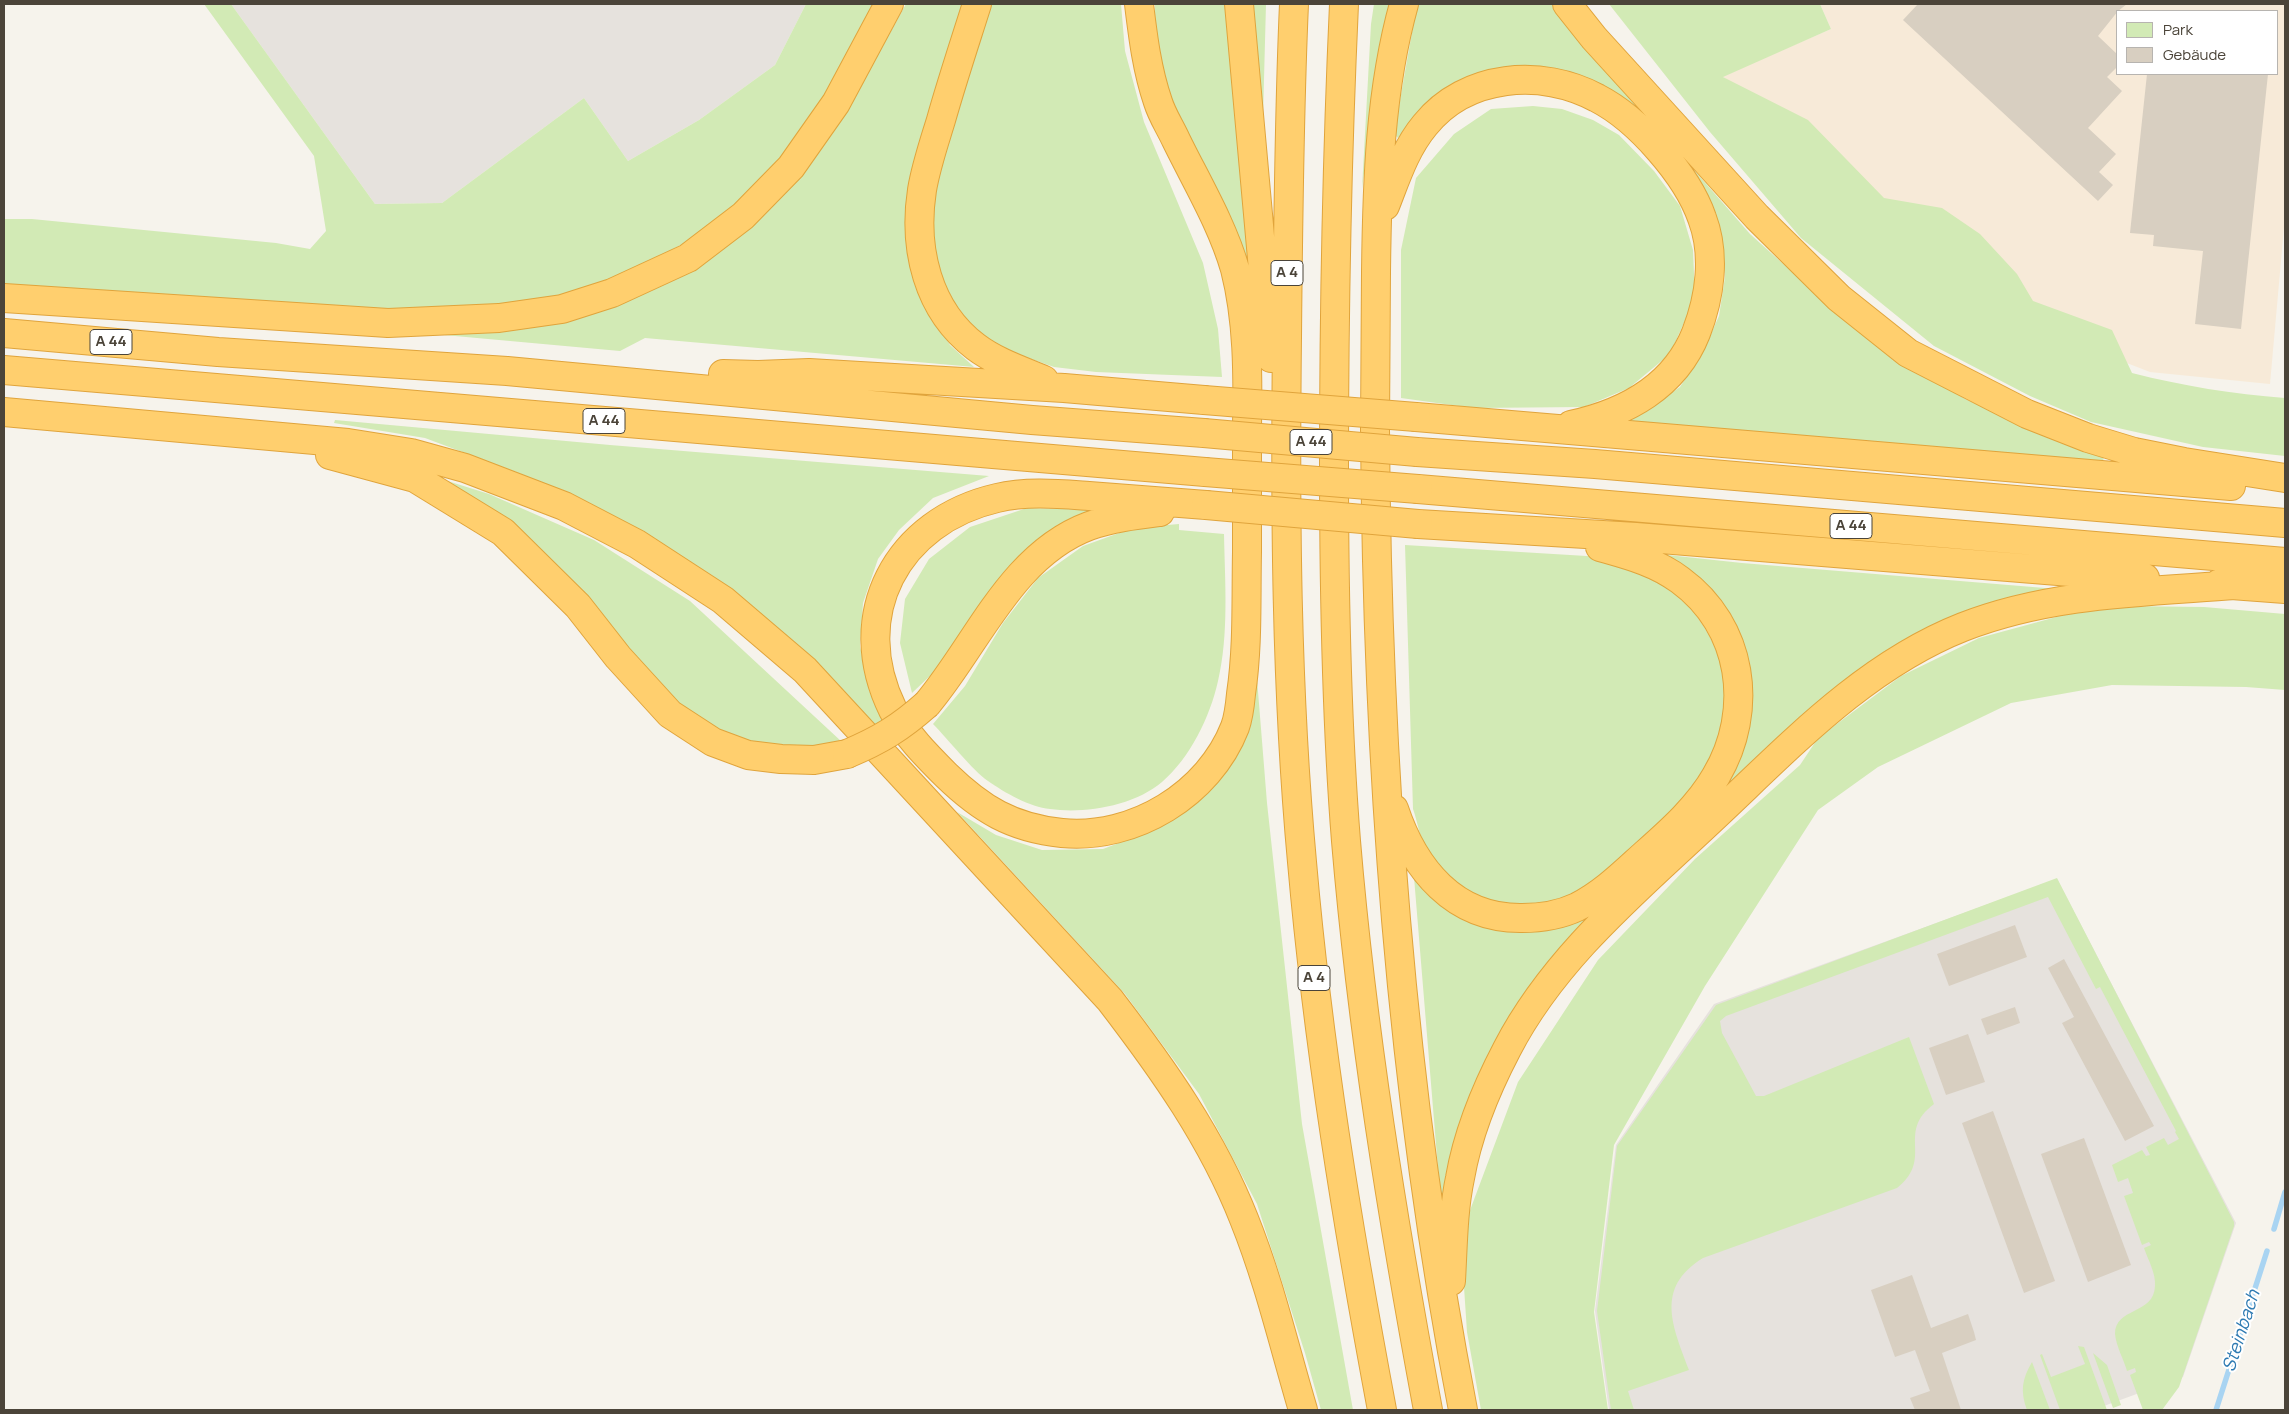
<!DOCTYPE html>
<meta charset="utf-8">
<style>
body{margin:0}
#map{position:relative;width:2289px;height:1414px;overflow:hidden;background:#f6f3ec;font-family:Manrope,sans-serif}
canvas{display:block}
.frame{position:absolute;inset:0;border:5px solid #4b4439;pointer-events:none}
.legend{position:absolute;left:2116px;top:10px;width:162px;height:65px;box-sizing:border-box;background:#fff;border:1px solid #b7b4b0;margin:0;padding:6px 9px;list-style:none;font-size:15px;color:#4b4439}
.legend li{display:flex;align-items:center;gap:10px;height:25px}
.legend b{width:25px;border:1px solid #b7b4b0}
</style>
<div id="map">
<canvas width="2289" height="1414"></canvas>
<div class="frame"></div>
<ul class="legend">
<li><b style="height:14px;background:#d2eab5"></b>Park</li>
<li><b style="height:14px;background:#d8cfc1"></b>Gebäude</li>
</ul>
</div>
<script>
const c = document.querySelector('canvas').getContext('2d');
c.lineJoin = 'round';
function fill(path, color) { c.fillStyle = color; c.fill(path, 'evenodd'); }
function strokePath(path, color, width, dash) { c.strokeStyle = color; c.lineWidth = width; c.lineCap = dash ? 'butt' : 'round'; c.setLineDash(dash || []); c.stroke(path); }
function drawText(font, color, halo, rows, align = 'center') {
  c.font = font + ' Manrope,sans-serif'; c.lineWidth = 4; c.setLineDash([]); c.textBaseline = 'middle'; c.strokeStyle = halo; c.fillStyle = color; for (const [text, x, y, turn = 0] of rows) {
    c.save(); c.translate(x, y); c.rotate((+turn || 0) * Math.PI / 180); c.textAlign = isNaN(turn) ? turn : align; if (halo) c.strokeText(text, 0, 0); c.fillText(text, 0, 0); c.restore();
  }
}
fill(new Path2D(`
 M 1820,4 L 2285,4 L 2285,216 L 2270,384 L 2150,372 L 2039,329 L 1722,76 L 1831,29 ZM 2118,11 L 2278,11 L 2278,74 L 2118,74 Z`), '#f7ead8');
fill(new Path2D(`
 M 231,4 L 806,4 L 775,65 L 699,120 L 628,161 L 584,98 L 442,203 L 375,204 Z
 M 2057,879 L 2236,1223 L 2183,1377 L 2093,1410 L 1609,1410 L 1595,1311 L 1616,1145 L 1714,1004 Z`), '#e6e2dd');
fill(new Path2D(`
 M 204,4 L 231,4 L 375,204 L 442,203 L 584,98 L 628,161 L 699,120 L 775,65 L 806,4 L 876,4 L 811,123 L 759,186 L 708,230 L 630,273 L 562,296 L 476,309 L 349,313 L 4,290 L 4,219 L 32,219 L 276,243 L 310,249 L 326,231 L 314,156 Z
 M 906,4 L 967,4 L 915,174 L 908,254 L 923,301 L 950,345 L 974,367 L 645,338 L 620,351 L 433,334 L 562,323 L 652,290 L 869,71 Z
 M 991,4 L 1121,4 L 1125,51 L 1144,122 L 1203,263 L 1218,329 L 1222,377 L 1096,372 L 1054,367 L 1014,353 L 988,339 L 956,310 L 939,276 L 929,243 L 935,188 Z
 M 1155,4 L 1227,4 L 1236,128 L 1256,342 L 1171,101 L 1155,35 Z
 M 1247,4 L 1266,4 L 1262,155 Z
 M 1374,4 L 1391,4 L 1380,48 L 1362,189 L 1371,24 Z
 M 1417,4 L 1553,4 L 1575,34 L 1750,234 L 1821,298 L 1886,348 L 1965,399 L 2044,435 L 2104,454 L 2103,463 L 1782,434 L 1627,422 L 1680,387 L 1704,349 L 1719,316 L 1725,277 L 1721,236 L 1627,104 L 1599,83 L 1562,70 L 1515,68 L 1409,125 L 1398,138 L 1394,134 Z
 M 1609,4 L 1820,4 L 1831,29 L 1723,77 L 1808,120 L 1884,198 L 1942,208 L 1980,234 L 2017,274 L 2033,301 L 2112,330 L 2132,373 C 2183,386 2233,394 2285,398 L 2285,456 L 2203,447 L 2091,422 L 2030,396 L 1934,346 L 1801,238 L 1710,132 Z
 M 1533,106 L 1562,109 L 1593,120 L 1619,135 L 1654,171 L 1680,206 L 1693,250 L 1695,298 L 1670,354 L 1629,388 L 1584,407 L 1473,408 L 1401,398 L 1401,250 L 1416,178 L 1454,134 L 1491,109 Z
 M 335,420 L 610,445 L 989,476 L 933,498 L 899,530 L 878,559 L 863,603 L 860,646 L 869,690 L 883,722 L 871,730 L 612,517 L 521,474 L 425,438 L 334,423 Z
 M 419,472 L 489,494 L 594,540 L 690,601 L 842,742 L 809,750 L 775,750 L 699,726 Z
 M 1027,508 L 1105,510 L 912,693 L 900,643 L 905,599 L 929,559 L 970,527 Z
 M 1179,524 L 1179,530 L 1224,534 C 1225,583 1229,634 1218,681 C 1210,717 1190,758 1162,782 C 1134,806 1084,814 1050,809 C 1030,807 1005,793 988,781 C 972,770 948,739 933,724 L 965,686 L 1003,623 L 1038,578 L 1083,546 L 1133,528 Z
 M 1405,545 L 1603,557 C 1611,559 1621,559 1629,562 C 1639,567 1673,586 1681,594 C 1688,600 1693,611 1698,618 C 1737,671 1733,735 1696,788 C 1684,805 1652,829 1635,844 C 1620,857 1596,882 1580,891 C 1526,918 1450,905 1424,845 C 1419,834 1417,820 1413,809 Z
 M 1649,553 L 1742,563 L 2057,589 L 1940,629 L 1560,957 L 1450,1203 L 1441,1205 L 1413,865 L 1451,906 L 1590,907 L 1741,735 L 1725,618 Z
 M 2123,606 L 2204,607 L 2285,614 L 2285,690 L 2246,687 L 2112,685 L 2011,703 L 1878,767 L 1818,810 L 1705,986 L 1614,1145 L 1594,1312 L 1608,1410 L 1481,1410 L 1467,1332 L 1464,1287 L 1469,1213 L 1518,1082 L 1598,960 L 1695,859 L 1800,765 L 1818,738 L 1901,676 L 1979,638 L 2071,613 Z
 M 1257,679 L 1267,803 L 1302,1124 L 1353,1410 L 1321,1410 L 1305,1353 L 1257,1204 L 1199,1094 L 1125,994 L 957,812 L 996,835 L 1042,850 L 1103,849 L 1153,830 L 1204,794 L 1234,749 Z
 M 2057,878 L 2234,1222 L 2234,1226 L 2179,1387 L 2162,1410 L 2143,1410 L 2130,1375 L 2136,1372 L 2135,1368 L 2127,1371 C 2124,1360 2116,1346 2115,1334 C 2115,1307 2154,1315 2155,1286 C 2156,1273 2148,1260 2144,1248 L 2151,1245 L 2149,1242 L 2142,1245 L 2124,1196 L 2133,1193 L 2128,1178 L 2118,1182 L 2112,1165 L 2142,1150 L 2146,1156 L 2150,1155 L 2146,1147 L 2164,1138 L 2168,1145 L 2179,1139 L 2175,1132 L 2176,1131 L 2100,987 L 2096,989 L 2048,897 L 1726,1016 L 1720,1021 L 1722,1033 L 1756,1096 L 1764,1096 L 1909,1037 L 1934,1104 C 1895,1133 1935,1158 1897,1188 L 1703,1258 C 1654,1288 1673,1327 1689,1370 L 1628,1391 L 1634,1410 L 1611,1410 L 1597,1311 L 1617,1146 L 1716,1005 Z
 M 2078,1346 L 2084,1347 L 2107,1410 L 2060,1410 L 2040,1355 L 2042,1354 L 2051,1377 L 2085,1364 Z
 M 2093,1353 L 2107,1365 L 2121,1405 L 2113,1408 Z
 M 2032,1362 L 2050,1410 L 2027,1410 C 2020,1391 2022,1379 2032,1362 Z`), '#d2eab5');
strokePath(new Path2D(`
 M 2274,1229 L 2285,1192
 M 2216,1410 L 2267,1251`), '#a9d4f2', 5.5);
fill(new Path2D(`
 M 1918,4 L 2127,4 L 2118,11 L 2098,36 L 2118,55 L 2118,66 L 2107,77 L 2122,91 L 2088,128 L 2116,154 L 2099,172 L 2113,185 L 2098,201 L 1903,20 Z
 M 2147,74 L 2268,74 L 2241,329 L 2195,324 L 2203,251 L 2153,246 L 2154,235 L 2130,233 Z
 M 2015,925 L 2027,957 L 1949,986 L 1937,954 Z
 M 2064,959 L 2154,1126 L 2125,1141 L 2062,1023 L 2074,1017 L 2048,968 Z
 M 2015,1007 L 2020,1023 L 1987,1035 L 1981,1019 Z
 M 1968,1034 L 1985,1082 L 1946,1095 L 1929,1048 Z
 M 1993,1111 L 2055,1281 L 2024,1293 L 1962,1123 Z
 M 2084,1138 L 2131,1265 L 2088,1282 L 2041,1154 Z
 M 1912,1275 L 1931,1328 L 1968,1314 L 1974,1332 L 1976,1340 L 1942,1353 L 1961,1410 L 1915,1410 L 1910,1398 L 1930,1391 L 1915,1350 L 1895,1357 L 1871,1290 Z`), '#d8cfc1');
const highway = new Path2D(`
 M 977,4 C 965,42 952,81 941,120 C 934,143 926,166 922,190 C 913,248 927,310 976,347 C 996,362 1020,370 1044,380
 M 1139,4 C 1143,37 1147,70 1158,102 C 1162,115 1170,127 1176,140 C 1196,181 1222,224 1235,269 C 1248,320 1248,374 1247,427 C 1247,469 1247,510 1247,552 C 1246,600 1248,647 1241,694 C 1240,705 1239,716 1235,727 C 1209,794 1134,840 1062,833 C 1012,828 981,809 946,775 C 926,755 906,735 893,710 C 846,615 897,521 997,498 C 1027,491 1059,494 1089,496 C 1128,499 1167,502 1206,505
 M 1239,4 L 1271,358
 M 1294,4 C 1289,115 1288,226 1287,337 C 1285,512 1286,688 1302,862 C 1318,1046 1348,1229 1382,1410
 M 1344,4 C 1337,157 1334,311 1334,465 C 1334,590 1336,716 1346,841 C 1362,1032 1393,1222 1428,1410
 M 1404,4 C 1380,90 1377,182 1376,272 C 1376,324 1375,376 1375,428 C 1377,757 1400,1086 1463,1410
 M 1567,4 L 1594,38 L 1757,217 L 1839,298 L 1908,353 L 2027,414 L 2088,438 L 2134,452 L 2184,462 L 2285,478
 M 1385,206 C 1396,178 1405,149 1425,125 C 1466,74 1542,68 1597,98 C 1638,119 1687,175 1702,218 C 1716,255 1710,297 1696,333 C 1675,386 1626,413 1571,425
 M 4,298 L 388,323 L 499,318 L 562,309 L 612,293 L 688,258 L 743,216 L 791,167 L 836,103 L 889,4
 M 4,333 L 218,352 L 507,371 L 1032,420 L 1204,433
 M 4,370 L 1205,472
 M 723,374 L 758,375 L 809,373 L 1064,388 L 1204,400
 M 4,412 L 348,443 L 411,453 L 465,468 L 564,506 L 637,544 L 723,600 L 805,670 L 1110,1000 C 1163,1069 1212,1138 1244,1219 C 1269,1281 1284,1346 1303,1410
 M 1416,417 L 2231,486
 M 1417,452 L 1595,464 L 2285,523
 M 330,455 L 415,478 L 503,532 L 578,606 L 618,657 L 670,714 L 713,742 L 748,755 L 781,759 L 814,760 L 847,754
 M 1418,489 L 2285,562
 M 1418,524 L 1636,537 L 2145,578
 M 2218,584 L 2285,589
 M 927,704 C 977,645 1011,555 1089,526 C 1111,518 1136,515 1160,512
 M 1394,809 C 1414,869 1454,919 1522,918 C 1541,918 1560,915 1577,907 C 1603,894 1624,873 1645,854 C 1671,831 1699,806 1716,776 C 1755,710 1743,626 1680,580 C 1656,562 1628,555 1600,547
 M 1451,1281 C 1453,1246 1453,1211 1460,1178 C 1468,1132 1486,1089 1507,1049 C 1555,956 1639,888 1713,818 C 1789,747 1864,666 1963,627 C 2050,593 2143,592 2235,585`);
strokePath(highway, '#e0a43c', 30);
strokePath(highway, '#ffcf6e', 28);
const highwayBridge = new Path2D(`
 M 1204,400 L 1416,417
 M 1204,433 L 1417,452
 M 1205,472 L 1418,489
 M 1206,505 L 1418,524
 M 847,754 C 880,740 900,728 927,704`);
strokePath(highwayBridge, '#e0a43c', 30, []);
strokePath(highwayBridge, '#ffcf6e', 28);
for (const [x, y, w] of [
 [1287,273,32],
 [111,342,42],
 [604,421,42],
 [1311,442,42],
 [1851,526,42],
 [1314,978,32]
]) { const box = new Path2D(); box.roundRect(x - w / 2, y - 12.5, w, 25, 4); c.fillStyle = '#fff'; c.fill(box); strokePath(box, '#4b4439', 1); }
drawText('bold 15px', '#4b4439', null, [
 ["A 4",1287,273],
 ["A 44",111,342],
 ["A 44",604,421],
 ["A 44",1311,442],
 ["A 44",1851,526],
 ["A 4",1314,978]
]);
drawText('italic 18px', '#2e7ab2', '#fff', [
 ["Steinbach",2242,1331,-72]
]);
</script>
